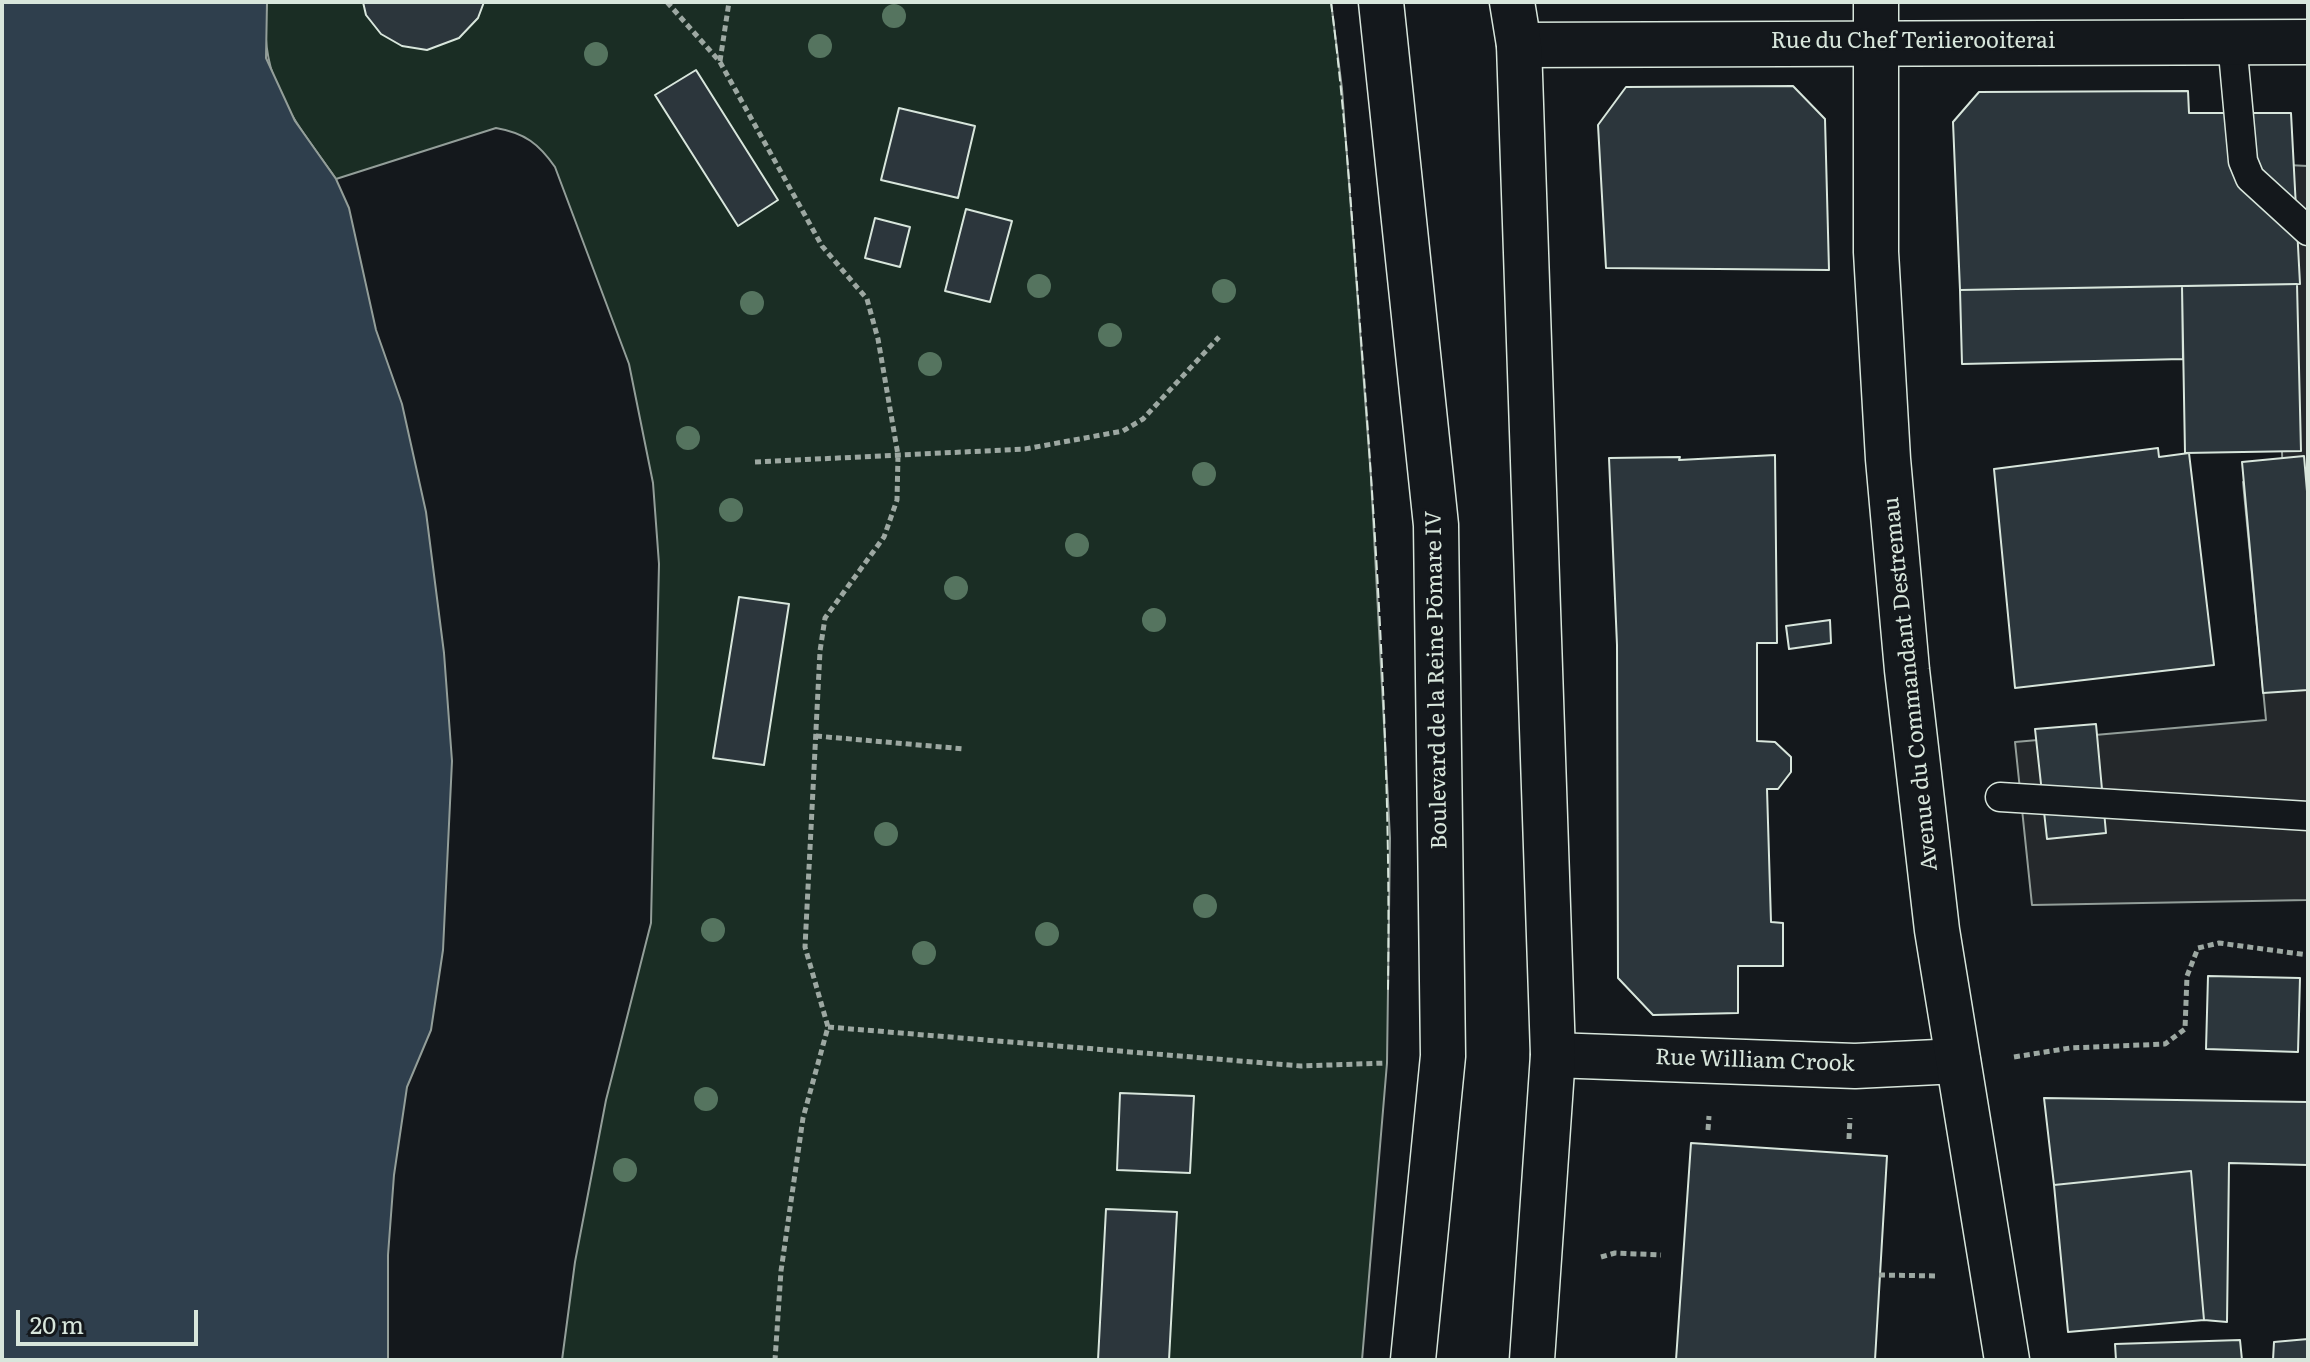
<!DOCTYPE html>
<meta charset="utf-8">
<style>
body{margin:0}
#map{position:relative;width:2310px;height:1362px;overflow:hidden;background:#14181c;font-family:Literata,serif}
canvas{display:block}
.frame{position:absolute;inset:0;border:4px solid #d8e6dc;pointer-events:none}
.scale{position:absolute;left:16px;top:1310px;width:182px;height:36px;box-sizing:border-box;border:4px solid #d8e6dc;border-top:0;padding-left:10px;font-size:24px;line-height:28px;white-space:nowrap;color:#d8e6dc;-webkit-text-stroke:6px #14181c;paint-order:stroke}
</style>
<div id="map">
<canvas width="2310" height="1362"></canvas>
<div class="frame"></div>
<div class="scale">20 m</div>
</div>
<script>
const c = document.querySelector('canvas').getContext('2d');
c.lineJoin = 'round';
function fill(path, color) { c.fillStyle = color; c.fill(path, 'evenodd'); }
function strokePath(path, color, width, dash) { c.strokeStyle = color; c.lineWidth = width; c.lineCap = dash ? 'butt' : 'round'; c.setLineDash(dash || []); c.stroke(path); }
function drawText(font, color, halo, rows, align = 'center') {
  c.font = font + ' Literata,serif'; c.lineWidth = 6; c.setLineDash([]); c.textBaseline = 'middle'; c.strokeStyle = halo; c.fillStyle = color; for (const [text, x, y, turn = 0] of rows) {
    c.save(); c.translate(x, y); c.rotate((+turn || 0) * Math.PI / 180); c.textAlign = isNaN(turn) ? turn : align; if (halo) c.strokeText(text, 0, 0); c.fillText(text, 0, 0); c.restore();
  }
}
const green = new Path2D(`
 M 267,2 L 1331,2 L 1342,89 L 1371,478 L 1390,838 L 1387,1063 L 1362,1360 L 562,1360 L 575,1262 L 606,1100 L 651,923 L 659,564 L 653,483 L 629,364 L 555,167 C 539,144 525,133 496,128 L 336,179 C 294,119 257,80 267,2 Z`);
fill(green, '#1a2d24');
strokePath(green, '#939e99', 2);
const parking = new Path2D(`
 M 2224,162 L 2308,166 L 2308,900 L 2032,905 L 2015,742 L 2266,720 L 2243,482 L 2283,481 L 2280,394 Z`);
fill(parking, '#24282b');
strokePath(parking, '#939e99', 2);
const water = new Path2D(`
 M 2,2 L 267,2 L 266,58 L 295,121 L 336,179 L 349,208 L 376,330 L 402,404 L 426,512 L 444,653 L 452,761 L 443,950 L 431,1030 L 407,1087 L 394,1175 L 388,1255 L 388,1360 L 2,1360 Z`);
fill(water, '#2f3f4d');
strokePath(water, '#939e99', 2);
const building = new Path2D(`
 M 363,2 L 484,2 L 478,18 L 459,38 L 427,50 L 402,46 L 381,34 L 366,15 Z
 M 696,70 L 778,200 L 738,226 L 655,95 Z
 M 1793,86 L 1825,119 L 1829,270 L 1606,268 L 1598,125 L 1626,87 Z
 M 2188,91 L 2189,113 L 2291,113 L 2300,284 L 1960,290 L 1953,122 L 1979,92 Z
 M 899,108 L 975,126 L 958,198 L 881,180 Z
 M 966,209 L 1012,221 L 990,302 L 945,291 Z
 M 875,218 L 910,227 L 900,267 L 865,258 Z
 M 2297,284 L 2301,451 L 2185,453 L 2182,286 Z
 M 2182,286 L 2183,359 L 1962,364 L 1960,290 Z
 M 2158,448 L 2159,457 L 2189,453 L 2214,665 L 2015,688 L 1994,469 Z
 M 1775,455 L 1777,643 L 1757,643 L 1757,741 L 1775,742 L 1791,757 L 1791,772 L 1778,789 L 1767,789 L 1771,922 L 1783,923 L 1783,966 L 1738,966 L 1738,1013 L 1653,1015 L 1618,978 L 1617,645 L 1609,458 L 1680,457 L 1679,460 Z
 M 2304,456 L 2308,503 L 2308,690 L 2263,693 L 2242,462 Z
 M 739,597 L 789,604 L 764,765 L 713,758 Z
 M 1830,620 L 1831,643 L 1789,649 L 1786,626 Z
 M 2096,724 L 2106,833 L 2047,839 L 2035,729 Z
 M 2208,976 L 2300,978 L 2298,1052 L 2206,1049 Z
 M 1120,1093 L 1194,1096 L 1190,1173 L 1117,1170 Z
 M 2044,1098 L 2308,1102 L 2308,1165 L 2229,1163 L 2227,1322 L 2204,1320 L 2191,1171 L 2054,1185 Z
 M 1691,1143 L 1887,1156 L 1875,1360 L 1676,1360 Z
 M 2191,1171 L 2204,1320 L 2068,1332 L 2054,1185 Z
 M 1106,1209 L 1177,1212 L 1169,1360 L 1098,1360 Z
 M 2308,1339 L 2308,1360 L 2273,1360 L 2274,1342 Z
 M 2240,1340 L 2242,1360 L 2116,1360 L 2115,1344 Z`);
fill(building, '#2c363c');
strokePath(building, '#d8e6dc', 2);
const lane = new Path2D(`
 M 2232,42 L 2243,161 L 2250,178 L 2308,231
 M 2000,797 L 2308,816`);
const street = new Path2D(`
 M 1519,45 L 2308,42
 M 1553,1055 L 1855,1066 L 1958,1061`);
const primary = new Path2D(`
 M 1381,2 L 1436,525 L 1443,1056 L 1413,1360
 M 1512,2 L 1519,45 L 1553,1055 L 1532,1360
 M 1876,2 L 1876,252 L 1888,459 L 1907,670 L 1937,930 L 2007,1360`);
strokePath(lane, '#d8e6dc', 31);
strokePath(street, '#d8e6dc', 47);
strokePath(primary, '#d8e6dc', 47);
strokePath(new Path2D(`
 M 667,2 L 720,62 L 822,246 L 867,299 L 878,339 L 898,455 L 897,500 L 884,537 L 825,618 L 820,651 L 805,947 L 828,1027 L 803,1118 L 781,1271 L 775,1360
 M 720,61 L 729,2
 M 755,462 L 1025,449 L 1123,431 L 1143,419 L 1219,337
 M 816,736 L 965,749
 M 828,1027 L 1301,1066 L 1387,1063
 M 2014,1057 L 2070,1048 L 2165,1044 L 2185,1029 L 2187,976 L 2198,948 L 2219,943 L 2308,955
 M 1708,1130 L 1709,1116
 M 1849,1139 L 1850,1118
 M 1601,1257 L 1615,1253 L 1661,1255
 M 1879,1275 L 1938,1276`), '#9da8a2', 5, [6, 4]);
strokePath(lane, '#14181c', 28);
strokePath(street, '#14181c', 44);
strokePath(primary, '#14181c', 44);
strokePath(new Path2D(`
 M 1331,2 C 1347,126 1354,252 1364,377 C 1379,581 1391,785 1388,990`), '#d8e6dc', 2, [10, 4]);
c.fillStyle = '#55745f';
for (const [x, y] of [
 [894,16],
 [820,46],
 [596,54],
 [1039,286],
 [1224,291],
 [752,303],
 [1110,335],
 [930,364],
 [688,438],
 [1204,474],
 [731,510],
 [1077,545],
 [956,588],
 [1154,620],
 [886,834],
 [1205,906],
 [713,930],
 [1047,934],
 [924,953],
 [706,1099],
 [625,1170]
]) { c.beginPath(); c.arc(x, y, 12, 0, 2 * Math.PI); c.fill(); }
drawText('22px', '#d8e6dc', '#14181c', [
 ["Rue du Chef Teriierooiterai",1913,42],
 ["Boulevard de la Reine Pōmare IV",1437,680,-91],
 ["Avenue du Commandant Destremau",1911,684,-96],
 ["Rue William Crook",1755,1061,2]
]);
</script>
